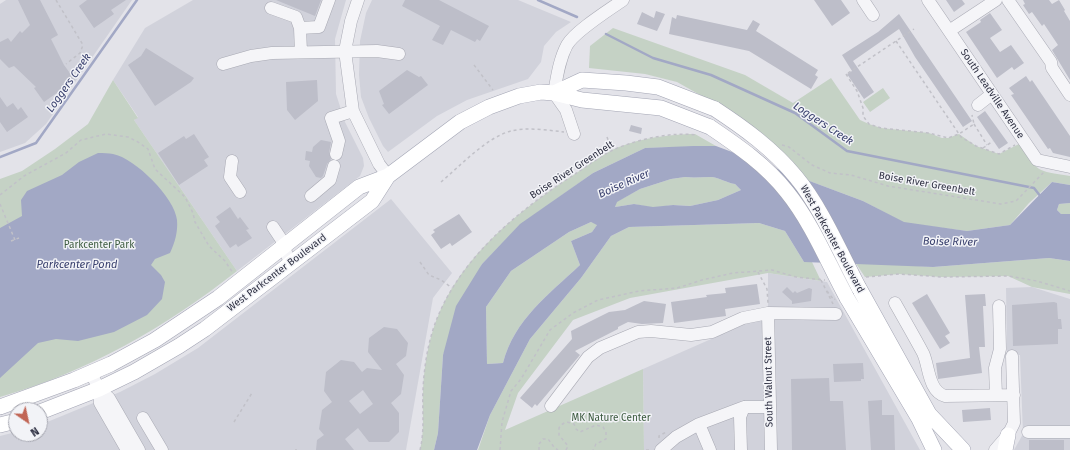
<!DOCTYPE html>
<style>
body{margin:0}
#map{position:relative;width:1070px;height:450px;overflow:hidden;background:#e3e3e9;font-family:"Fira Sans",sans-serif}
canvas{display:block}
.north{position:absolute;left:8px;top:402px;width:40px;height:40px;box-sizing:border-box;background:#f2f3f7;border:1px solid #a3a4ae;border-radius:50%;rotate:146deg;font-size:11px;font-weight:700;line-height:16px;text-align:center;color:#2c2e40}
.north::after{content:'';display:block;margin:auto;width:14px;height:18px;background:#c16555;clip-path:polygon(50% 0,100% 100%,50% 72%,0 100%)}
</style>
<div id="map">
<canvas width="1070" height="450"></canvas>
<div class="north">N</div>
</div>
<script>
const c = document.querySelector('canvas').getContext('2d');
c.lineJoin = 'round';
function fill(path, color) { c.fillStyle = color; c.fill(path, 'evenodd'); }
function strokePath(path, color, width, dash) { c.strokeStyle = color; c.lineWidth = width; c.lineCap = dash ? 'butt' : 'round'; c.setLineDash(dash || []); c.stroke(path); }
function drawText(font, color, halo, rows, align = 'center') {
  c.font = font + ' "Fira Sans",sans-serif'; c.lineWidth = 3; c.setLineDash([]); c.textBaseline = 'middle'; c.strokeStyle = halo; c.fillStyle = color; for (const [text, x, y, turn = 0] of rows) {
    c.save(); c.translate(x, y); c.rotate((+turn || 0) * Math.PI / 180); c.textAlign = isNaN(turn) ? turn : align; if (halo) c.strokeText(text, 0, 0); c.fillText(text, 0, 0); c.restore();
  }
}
fill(new Path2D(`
 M 6,0 L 132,0 L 46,124 L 25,143 L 0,152 L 0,4 Z
 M 193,0 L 346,0 L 335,39 L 336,94 L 345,122 L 363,158 L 364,166 L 360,176 L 237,271 L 134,120 L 138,117 L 113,80 L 145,28 Z
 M 372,0 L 518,0 L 571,22 L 556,32 L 544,46 L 541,62 L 528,79 L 467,100 L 437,116 L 388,152 L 383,146 L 369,118 L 361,97 L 359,75 L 360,41 L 366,13 Z
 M 391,199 L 452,273 L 433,298 L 406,450 L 0,450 L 0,436 L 16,432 L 16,434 L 40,434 L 40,425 L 120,392 L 155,374 L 198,348 Z
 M 768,273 L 827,282 L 920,450 L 644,450 L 643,369 L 768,314 Z
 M 1032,287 L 1070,299 L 1070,450 L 1014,450 L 1023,434 L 1020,355 L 1007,355 L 1006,288 Z`), '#d1d2db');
fill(new Path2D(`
 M 613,28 L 745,75 L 793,103 L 831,78 L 860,120 L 869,124 L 881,128 L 929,133 L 942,138 L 948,138 L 959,134 L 976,146 L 999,154 L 1019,144 C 1038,172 1036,171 1070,176 L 1070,185 L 1052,182 L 1029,203 L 1010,225 L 967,231 L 904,223 L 863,201 L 804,179 L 709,100 L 677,82 L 645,74 L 589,68 L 590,46 Z
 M 113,80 L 138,118 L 134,120 L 237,271 C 166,327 87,372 0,397 L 0,179 L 22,171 L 55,149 L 88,124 Z
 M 883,88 L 890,98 L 870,112 L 863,102 Z
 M 690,134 L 695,134 L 716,146 L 645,148 L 593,173 L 520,225 L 482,264 L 443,355 L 438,433 L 434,450 L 420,450 C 425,429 422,411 423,390 C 424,367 428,343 436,321 C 460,257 519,210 575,174 C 589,165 604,153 619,147 C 642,138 666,135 690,134 Z
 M 685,177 C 694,178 702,177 711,177 C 718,177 727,183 735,184 L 741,190 L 718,200 L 690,206 L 673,205 L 653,208 L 634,204 L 615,207 L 616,202 L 640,189 L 671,179 Z
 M 1070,203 L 1070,214 L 1061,214 L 1057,210 L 1059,204 Z
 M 591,222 L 598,224 L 592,232 L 571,241 L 580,265 C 549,294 514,320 503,363 L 487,364 L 486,307 L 511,271 L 569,232 Z
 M 759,223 L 785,231 L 804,262 L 812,262 L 821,281 L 768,273 L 630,298 L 573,320 L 518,393 L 505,430 L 643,369 L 644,450 L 478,450 L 490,415 L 530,339 L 581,278 L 611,236 L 629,227 Z
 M 1049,258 L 1070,261 L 1070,294 L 1032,287 L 1008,276 L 942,277 L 899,274 L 865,277 L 855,262 L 933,267 Z`), '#c5d2c5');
fill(new Path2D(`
 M 693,146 L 716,146 L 863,201 L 904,222 L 967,231 L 1010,225 L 1052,182 L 1070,185 L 1070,203 L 1059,204 L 1057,210 L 1061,214 L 1070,214 L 1070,261 L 1049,258 L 933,267 L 804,262 L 785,231 L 759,223 L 629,227 L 611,236 L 581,278 L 530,339 L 490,415 L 477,450 L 434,450 L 438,433 L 443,355 L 456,306 L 482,264 L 520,224 L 593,173 L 645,148 ZM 685,177 C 694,178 702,177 711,177 C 718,177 727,183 735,184 L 741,190 L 718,200 L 690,206 L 673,205 L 653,207 L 634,204 L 615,207 L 617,202 L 640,189 L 671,179 ZM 591,222 L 597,225 L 592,232 L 571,241 L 580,265 C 549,294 514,320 503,363 L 487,364 L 486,307 L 511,271 L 569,232 Z
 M 98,153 C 103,153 109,153 113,154 C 135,158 175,198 177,220 C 178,232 175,242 170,253 L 155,259 L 151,265 L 161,275 L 165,282 L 162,299 L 147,315 L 114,332 L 78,341 L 56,339 L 38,343 L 0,378 L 0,228 L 22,216 L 21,200 L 27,191 L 62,175 L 79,162 Z`), '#a2a8c5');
strokePath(new Path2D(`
 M 538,0 L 577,17
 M 606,34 L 653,58 L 711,75 L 795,113 L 847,151 L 1034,188 L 1041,197
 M 0,157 L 36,143 L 137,0`), '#a2a8c5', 2.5);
fill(new Path2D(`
 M 18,0 L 40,0 L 58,35 L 51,39 L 64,65 L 75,80 L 44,102 L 34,88 L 36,87 L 14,66 L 9,68 L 0,59 L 0,42 L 8,38 L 11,42 L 20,31 L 22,33 L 30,25 Z
 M 87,0 L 126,0 L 111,10 L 114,14 L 94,28 L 79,6 Z
 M 276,0 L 321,0 L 315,16 Z
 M 405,0 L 439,0 L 489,26 L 480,41 L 477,39 L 475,42 L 451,30 L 443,45 L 432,40 L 440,26 L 402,6 Z
 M 814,0 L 841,0 L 850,13 L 832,26 Z
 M 946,0 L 962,0 L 965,4 L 954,12 Z
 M 1023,0 L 1049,0 L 1052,4 L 1059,0 L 1065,10 L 1064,11 L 1070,21 L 1070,80 L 1052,50 L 1058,45 L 1044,24 L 1042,26 L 1032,12 L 1029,14 L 1023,5 L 1025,4 Z
 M 656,11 L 665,14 L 657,31 L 637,24 L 642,12 L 654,18 Z
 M 990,13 L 1002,30 L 990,38 L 1000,52 L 1011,45 L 1024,63 L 1014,70 L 1012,67 L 997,78 L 966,32 L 981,22 L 980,20 Z
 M 899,14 L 972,121 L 963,127 L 915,57 L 899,29 L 853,61 L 874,92 L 864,99 L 847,74 L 852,71 L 842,55 L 878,32 Z
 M 677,15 L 747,30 L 753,20 L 760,24 L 756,31 L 818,70 L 815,75 L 818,77 L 811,89 L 749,51 L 669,34 L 672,17 L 676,19 Z
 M 146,48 L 194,78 L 191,82 L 155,106 L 128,65 L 141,56 Z
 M 407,70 L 419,77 L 421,76 L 428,85 L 389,114 L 382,105 L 384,104 L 379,91 Z
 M 1026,76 L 1030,82 L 1032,80 L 1070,136 L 1070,157 L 1053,153 L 1050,148 L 1048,149 L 1011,95 L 1014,94 L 1009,88 Z
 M 317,80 L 318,101 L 295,120 L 287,110 L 286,82 Z
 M 0,97 L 7,107 L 13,103 L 18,110 L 21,107 L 28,117 L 7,132 L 0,122 Z
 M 985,111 L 1008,143 L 999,149 L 977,117 Z
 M 631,125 L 642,128 L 641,134 L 629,131 Z
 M 194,134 L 209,157 L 204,160 L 208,166 L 179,185 L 158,153 L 184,136 L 186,139 Z
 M 321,140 L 331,142 L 329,153 L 331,159 L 327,164 L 323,176 L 321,178 L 316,177 L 309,166 L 310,161 L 305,160 L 306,151 L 312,152 L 313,147 Z
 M 230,207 L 238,219 L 240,217 L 249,229 L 246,230 L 252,238 L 238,247 L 236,244 L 230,248 L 215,226 L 220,222 L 216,217 Z
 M 459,214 L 472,232 L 452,246 L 450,243 L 441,249 L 431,235 L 435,232 L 433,230 Z
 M 757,284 L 760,304 L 725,309 L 726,316 L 674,323 L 671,302 L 707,297 L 706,295 L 726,293 L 725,288 Z
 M 787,287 L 793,293 L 795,291 L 797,293 L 809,288 L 812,289 L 811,301 L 792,304 L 792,301 L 782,292 Z
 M 927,294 L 950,333 L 945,336 L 950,343 L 940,349 L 912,303 Z
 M 985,294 L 986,306 L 983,306 L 985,347 L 979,347 L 982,373 L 938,379 L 936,363 L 970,358 L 965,295 Z
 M 644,301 L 666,304 L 663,323 L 642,324 L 628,322 L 618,327 L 618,329 L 575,351 L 580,355 L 537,406 L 535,404 L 532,408 L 520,398 L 572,339 L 571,331 L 609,312 L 625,310 Z
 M 1054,302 L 1057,303 L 1058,319 L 1061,319 L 1062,329 L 1058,329 L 1058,344 L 1013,346 L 1012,305 Z
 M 384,327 L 397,329 L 408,343 L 406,356 L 396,364 L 404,375 L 401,394 L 391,403 L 399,413 L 399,432 L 389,442 L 369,442 L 358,428 L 345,439 L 354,450 L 316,450 L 317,440 L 324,435 L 319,429 L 322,410 L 332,402 L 324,391 L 326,372 L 341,360 L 354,362 L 362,372 L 367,368 L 382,370 L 368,352 L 369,338 ZM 363,390 L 373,404 L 360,414 L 349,401 Z
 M 863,363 L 864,379 L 861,379 L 861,381 L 834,382 L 833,364 Z
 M 829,378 L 830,401 L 843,401 L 846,450 L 792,450 L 791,379 Z
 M 882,400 L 882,415 L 894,415 L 895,450 L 871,450 L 868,401 Z
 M 990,408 L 991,420 L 963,422 L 962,410 Z
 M 1029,440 L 1064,440 L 1064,450 L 1029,450 Z`), '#bdbec9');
const minor = new Path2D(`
 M 358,0 L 351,21 L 345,51 L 353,111 L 379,164 L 388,176
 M 863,0 L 873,15
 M 928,0 L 1037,160 L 1070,167
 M 1008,0 L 1051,62 L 1052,68 L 1070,95
 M 271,8 L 296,17 L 300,28 L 301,52
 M 300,28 L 319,27 L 329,0
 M 949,31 L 996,0
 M 223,64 L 251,56 L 272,53 L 377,51 L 399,54
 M 978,105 L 992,94
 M 574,134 L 566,110 L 554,93 C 557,77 559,60 567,45 C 575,31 609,10 623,0
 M 336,154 L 339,141 L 331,118 L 353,111
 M 232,161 L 230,177 L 240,192
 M 311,196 L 330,180 L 334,166
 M 273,227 L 281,239 L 290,263
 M 895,303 C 904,319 914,336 923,353 C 929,365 928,391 945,396 L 1014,395
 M 768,313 L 771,450
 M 91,373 L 99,389 L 109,398 L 139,450
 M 99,389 L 100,403 L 127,450
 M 996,395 L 995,368 L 1000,349 L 999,306
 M 551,406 L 588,357 L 600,348 L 638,332 L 651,331 L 691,335 L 712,332 L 743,318 L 768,313 L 836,314
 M 143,418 L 162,450
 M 699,424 L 710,450
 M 1028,432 L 1070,432
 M 661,450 L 676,437 L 699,424 L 744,407 L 770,407
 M 741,450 L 740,417 L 744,407
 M 995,450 L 1008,435 L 1014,423 L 1012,356`);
const major = new Path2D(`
 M 554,93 L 582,80 L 626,83 L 658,87 L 715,109
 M 859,288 L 929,414 L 963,450
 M 847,298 L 919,419 L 934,450
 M 0,407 L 74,380 L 111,364 L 155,340 L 218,298 L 359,187 L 388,176 L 460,122 L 489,107 L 519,96 L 541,92 L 554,93 L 582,100 L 661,108 L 710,127
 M 40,412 L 99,389 L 134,372 L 179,346 L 205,329 L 372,201 L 388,176
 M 0,425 L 16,421
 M 1005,450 L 1008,435`);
strokePath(minor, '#a8a9b3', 13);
strokePath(major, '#a3a5b4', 16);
strokePath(new Path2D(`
 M 56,0 L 83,45 L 80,53 L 66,64
 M 896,41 L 961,137 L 976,146 L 999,154 L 1015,145
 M 474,65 L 493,90
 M 848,73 L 914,29
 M 846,74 L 857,91 L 863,108 L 863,116 L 869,124 L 881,128 L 929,133 L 948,138 L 959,134 L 974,124 L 972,115
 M 974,124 L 987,145
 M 607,137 L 612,151
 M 782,145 L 789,147 L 812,165 L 830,173 L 851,175 L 888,186 L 1001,204 L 1016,201 L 1044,172
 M 983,148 L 993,141
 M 441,182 C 460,166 487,137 511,131 C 527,127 547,130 564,132
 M 0,195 L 24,176 L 66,153 L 81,140 L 106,134 L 128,137 L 138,142 L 148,149 L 155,169 L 185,197 L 193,213 L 195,222 L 209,246 L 225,261 L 233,273
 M 0,204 L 15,240
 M 11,241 L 19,238
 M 420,262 L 429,275 L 441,280 L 452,288
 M 758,272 L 767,289 L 768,303
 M 866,277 L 899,274 L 942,277 L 1008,276 L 1037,281 L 1070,291
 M 821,280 L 833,304
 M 827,291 L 834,300 L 835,299
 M 234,422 L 252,393
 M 659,438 L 659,436 L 666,432
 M 296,449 L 296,450
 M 420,450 C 425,429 422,410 423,390 C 424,367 428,342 436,321 C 461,257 519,210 575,174 C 589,165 604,153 620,147 C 644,138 672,132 697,135
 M 500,450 L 502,422 L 511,391 L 521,379 L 550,330 L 573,313 L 598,300 L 639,291 L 677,288 L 702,280 L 733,273 L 772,270 L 796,277 L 825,280
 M 539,450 L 539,444 L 543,439 L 548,439 L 554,447 L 558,450
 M 566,450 L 568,446 L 559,435 L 559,428 C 563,422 567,421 574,424 L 576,429 L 580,432 L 596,425 L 603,427 L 606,432 L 606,439 L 596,444 L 593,450
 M 646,450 L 651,450`), '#c1c1c8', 1.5, [3, 3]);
strokePath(minor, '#f5f5f8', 12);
strokePath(major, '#fff', 15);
const majorBridge = new Path2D(`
 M 715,109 C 744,128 773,149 796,177 C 821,207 840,252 859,288
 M 710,127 C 738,146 766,165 787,192 C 812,223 828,263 847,298`);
strokePath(majorBridge, '#a3a5b4', 16, []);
strokePath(majorBridge, '#fff', 15);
drawText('10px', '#2c2e40', '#f2f3f7', [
 ["South Leadville Avenue",992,94,56],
 ["Boise River Greenbelt",572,170,-33],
 ["Boise River Greenbelt",927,184,10],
 ["West Parkcenter Boulevard",832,239,61],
 ["West Parkcenter Boulevard",277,273,-37],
 ["South Walnut Street",769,382,-91]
]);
drawText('10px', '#3b5a3e', '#f2f3f7', [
 ["Parkcenter Park",99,245],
 ["MK Nature Center",611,418]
]);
drawText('italic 11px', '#3b426f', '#f2f3f7', [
 ["Loggers Creek",69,83,-55],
 ["Loggers Creek",823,124,33],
 ["Boise River",624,184,-24],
 ["Boise River",950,242,1],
 ["Parkcenter Pond",77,265]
]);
</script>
